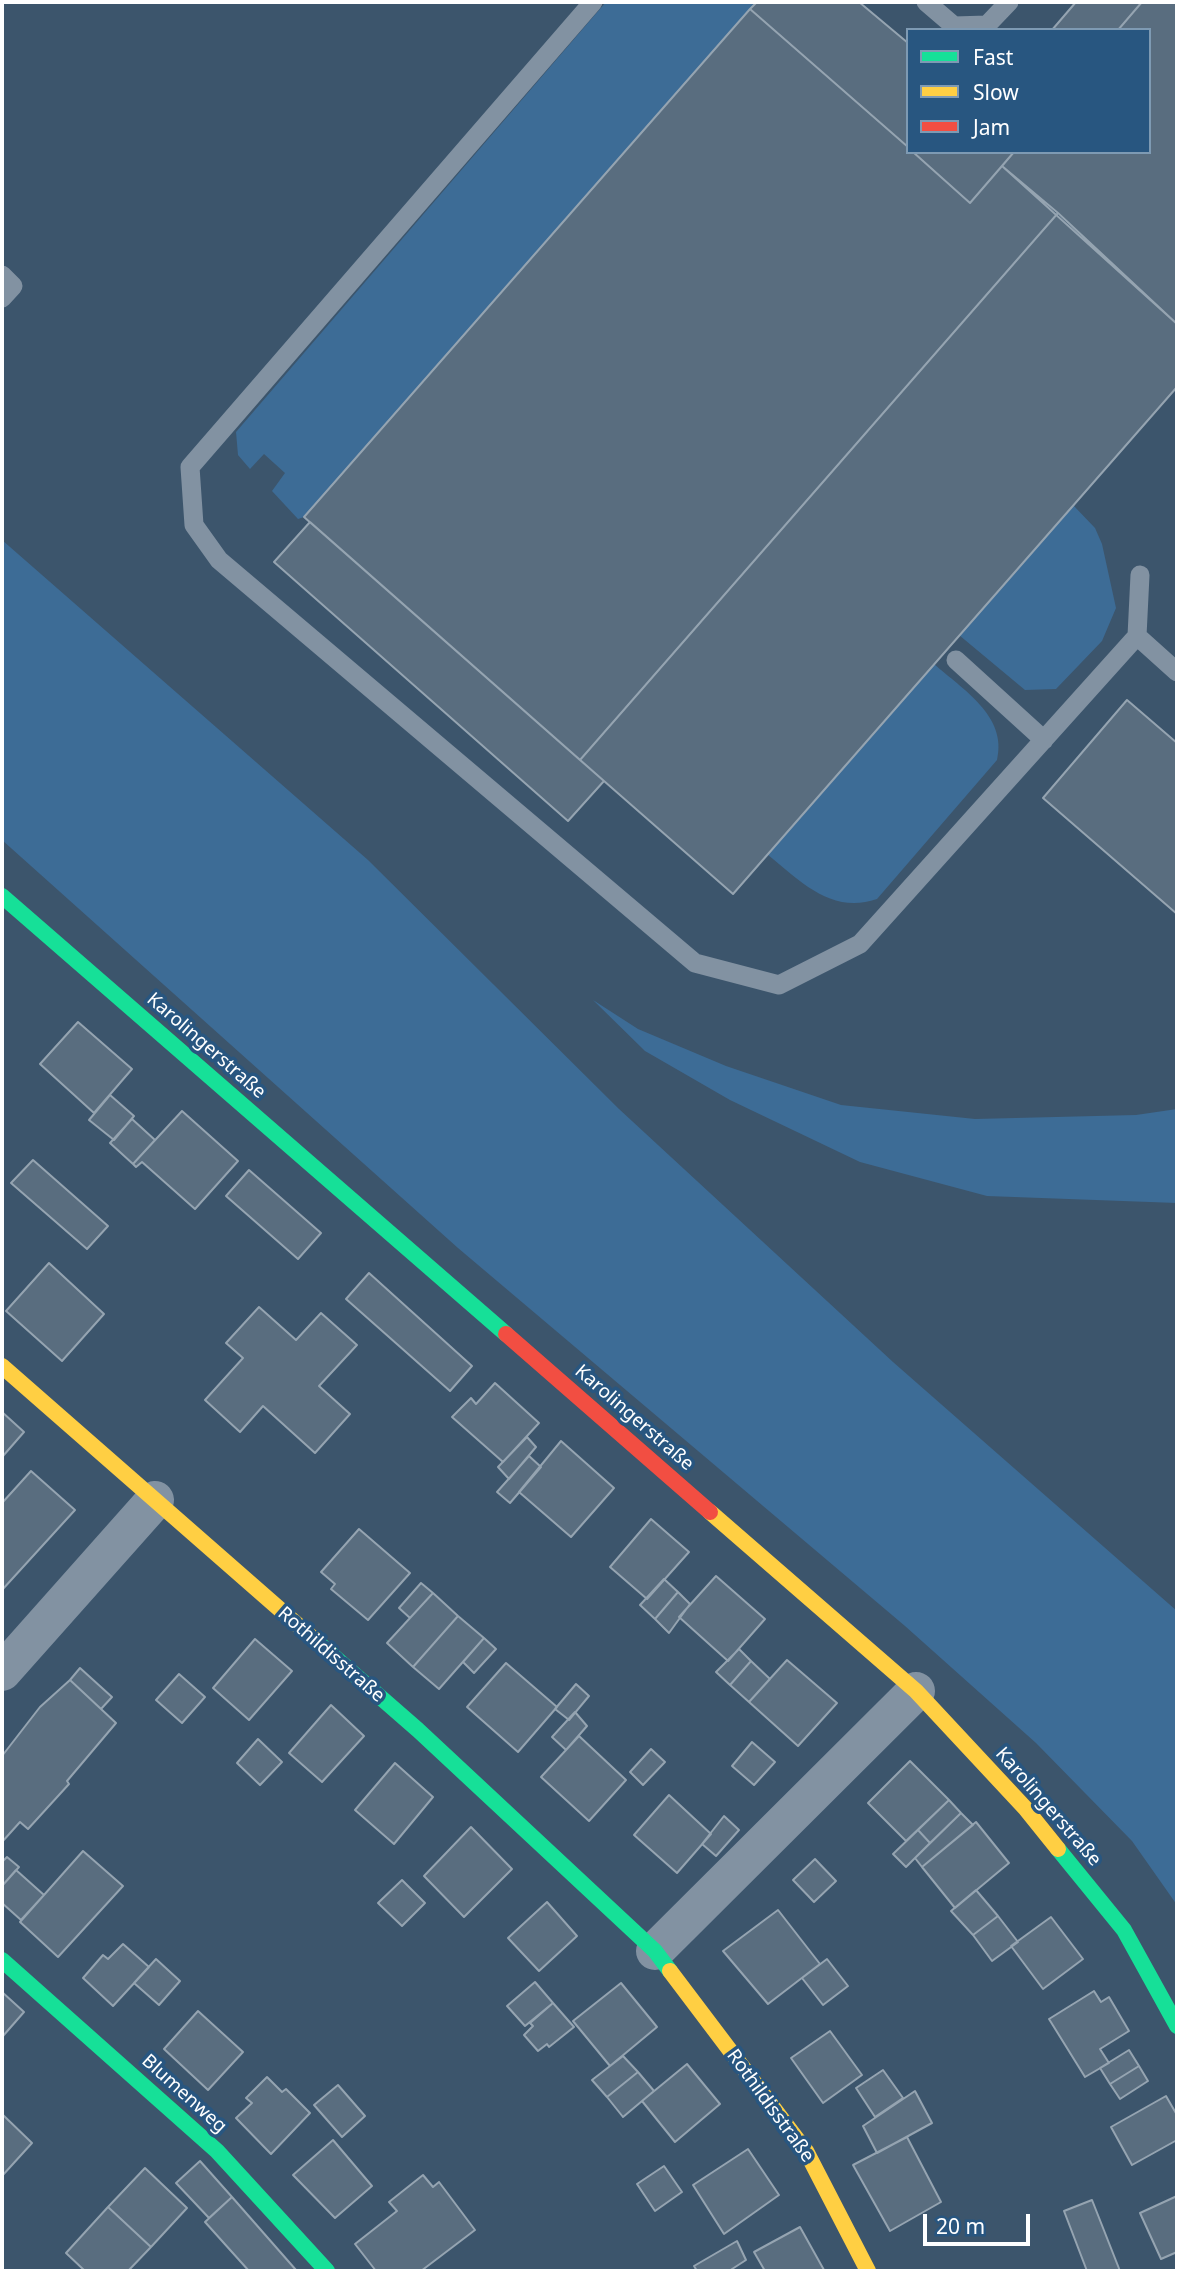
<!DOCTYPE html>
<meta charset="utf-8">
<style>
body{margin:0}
#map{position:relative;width:1179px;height:2273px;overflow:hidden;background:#3c556c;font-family:"Noto Sans",sans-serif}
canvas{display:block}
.frame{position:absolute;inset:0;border:4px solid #fff;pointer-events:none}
.legend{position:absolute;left:906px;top:28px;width:245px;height:126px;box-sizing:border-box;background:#285680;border:2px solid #7e9ab3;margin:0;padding:9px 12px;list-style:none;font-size:21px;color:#fff}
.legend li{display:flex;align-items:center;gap:14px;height:35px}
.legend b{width:35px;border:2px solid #7e9ab3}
.scale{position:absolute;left:923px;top:2214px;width:107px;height:32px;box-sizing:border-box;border:4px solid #fff;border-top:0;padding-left:9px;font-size:21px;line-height:24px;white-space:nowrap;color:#fff;-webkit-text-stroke:5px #285680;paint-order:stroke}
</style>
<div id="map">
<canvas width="1179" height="2273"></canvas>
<div class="frame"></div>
<ul class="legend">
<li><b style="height:9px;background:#16e098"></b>Fast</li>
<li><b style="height:9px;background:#ffcf43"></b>Slow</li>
<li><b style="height:9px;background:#f24e42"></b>Jam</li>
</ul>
<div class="scale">20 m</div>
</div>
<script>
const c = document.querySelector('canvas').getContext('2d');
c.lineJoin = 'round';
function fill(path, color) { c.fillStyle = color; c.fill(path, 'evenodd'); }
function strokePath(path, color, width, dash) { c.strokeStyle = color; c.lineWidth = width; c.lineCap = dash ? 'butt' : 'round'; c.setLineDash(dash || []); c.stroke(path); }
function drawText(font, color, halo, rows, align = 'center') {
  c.font = font + ' "Noto Sans",sans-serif'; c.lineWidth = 7; c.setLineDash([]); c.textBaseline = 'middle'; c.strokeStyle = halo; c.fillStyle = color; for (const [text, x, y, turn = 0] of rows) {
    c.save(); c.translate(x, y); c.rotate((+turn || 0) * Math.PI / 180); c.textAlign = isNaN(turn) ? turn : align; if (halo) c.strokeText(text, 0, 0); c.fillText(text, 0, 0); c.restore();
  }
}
fill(new Path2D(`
 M 606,2 L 757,2 L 304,517 L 298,519 L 272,491 L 285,473 L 264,454 L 250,469 L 238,455 L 236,432 Z
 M 1073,505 L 1095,528 L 1102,544 L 1116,608 L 1102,641 L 1056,689 L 1025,690 L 959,635 Z
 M 2,540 L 368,860 L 619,1109 L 893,1362 L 1177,1611 L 1177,1905 L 1132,1841 L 1036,1743 L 905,1626 L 458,1248 L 2,840 Z
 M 934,664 C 962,689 1008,716 997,760 L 877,899 C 832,915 800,881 767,854 Z
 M 593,1000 L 638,1029 L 726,1066 L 841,1105 L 975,1119 L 1136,1115 L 1177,1109 L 1177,1203 L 987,1196 L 860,1162 L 730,1100 L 645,1051 Z`), '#3d6c96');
const building = new Path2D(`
 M 757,2 L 859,2 L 908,43 L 908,147 L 750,9 Z
 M 1076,2 L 1142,2 L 1118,30 L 1052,30 Z
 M 1142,2 L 1177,2 L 1177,324 L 1002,166 L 1014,152 L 1149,152 L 1149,30 L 1118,30 Z
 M 750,9 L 908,147 L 908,152 L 913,152 L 970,203 L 1002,166 L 1058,213 L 580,760 L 304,517 Z
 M 913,152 L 1014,152 L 970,203 Z
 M 1058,213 L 1177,324 L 1177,387 L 733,894 L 580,760 Z
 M 310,522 L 604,781 L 568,821 L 274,562 Z
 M 1127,700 L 1177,743 L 1177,914 L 1043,798 Z
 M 78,1022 L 132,1069 L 94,1113 L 40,1064 Z
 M 110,1095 L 134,1116 L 114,1140 L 89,1120 Z
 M 182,1111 L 238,1161 L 195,1209 L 142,1162 L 136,1167 L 133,1164 Z
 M 132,1119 L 155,1140 L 133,1164 L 110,1143 Z
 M 33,1160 L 108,1226 L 87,1249 L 11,1183 Z
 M 249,1170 L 321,1233 L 298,1259 L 226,1196 Z
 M 49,1263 L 104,1314 L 62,1361 L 6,1311 Z
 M 369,1273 L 472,1366 L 450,1391 L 346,1299 Z
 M 259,1307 L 296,1340 L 321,1313 L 357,1345 L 319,1386 L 350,1414 L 315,1453 L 263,1406 L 240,1432 L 205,1400 L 243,1358 L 226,1343 Z
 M 495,1383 L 539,1423 L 503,1462 L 452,1417 L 471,1398 L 476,1404 Z
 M 2,1412 L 24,1432 L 3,1456 L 2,1455 Z
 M 527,1437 L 536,1447 L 509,1479 L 498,1467 Z
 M 561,1441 L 614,1488 L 571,1537 L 519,1492 Z
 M 529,1456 L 541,1467 L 510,1503 L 497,1492 Z
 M 31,1471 L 75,1510 L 2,1590 L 2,1503 Z
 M 651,1519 L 689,1552 L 647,1599 L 610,1567 Z
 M 359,1529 L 410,1573 L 368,1620 L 331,1589 L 335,1584 L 321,1572 Z
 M 716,1576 L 765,1619 L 728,1661 L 679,1617 Z
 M 664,1579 L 678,1592 L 655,1619 L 640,1605 Z
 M 421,1583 L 433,1593 L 410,1618 L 399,1608 Z
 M 678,1592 L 690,1604 L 669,1633 L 655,1619 Z
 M 433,1593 L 458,1616 L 413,1667 L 387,1643 Z
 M 458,1616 L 484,1638 L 439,1689 L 413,1667 Z
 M 484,1638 L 496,1649 L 474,1673 L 463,1662 Z
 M 255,1639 L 292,1671 L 249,1720 L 213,1688 Z
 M 739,1649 L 751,1661 L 730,1685 L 716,1672 Z
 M 787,1660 L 837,1703 L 798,1746 L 749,1702 Z
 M 751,1661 L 770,1679 L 749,1702 L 730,1685 Z
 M 506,1663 L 557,1707 L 518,1752 L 467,1707 Z
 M 80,1668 L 112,1697 L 101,1709 L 70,1680 Z
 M 179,1674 L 205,1697 L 182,1723 L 156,1700 Z
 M 70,1680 L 116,1723 L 67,1781 L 69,1784 L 28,1829 L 20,1822 L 2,1842 L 2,1756 L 40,1707 Z
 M 576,1684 L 589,1696 L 569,1720 L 555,1709 Z
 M 331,1705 L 364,1736 L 322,1782 L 289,1753 Z
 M 575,1712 L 587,1726 L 566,1750 L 552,1737 Z
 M 579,1736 L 626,1780 L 589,1821 L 541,1777 Z
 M 258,1739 L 282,1762 L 260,1785 L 237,1763 Z
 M 752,1742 L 775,1762 L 754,1785 L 732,1766 Z
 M 651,1749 L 665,1762 L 643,1785 L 630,1772 Z
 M 910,1761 L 949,1800 L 906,1841 L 868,1803 Z
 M 395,1763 L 433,1797 L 394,1844 L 355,1810 Z
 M 669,1795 L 711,1834 L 677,1873 L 634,1835 Z
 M 949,1800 L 961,1813 L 930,1843 L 918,1830 Z
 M 961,1813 L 973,1825 L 922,1867 L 915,1858 Z
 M 724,1816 L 739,1830 L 716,1856 L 702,1844 Z
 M 976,1822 L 1009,1863 L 955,1908 L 922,1867 Z
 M 471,1827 L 512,1869 L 464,1917 L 424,1876 Z
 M 918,1830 L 930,1843 L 906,1867 L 893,1854 Z
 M 83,1851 L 123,1886 L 58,1957 L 20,1922 Z
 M 7,1857 L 19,1867 L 2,1886 L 2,1862 Z
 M 815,1859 L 836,1881 L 814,1902 L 793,1880 Z
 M 16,1870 L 44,1895 L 21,1920 L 2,1903 L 2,1886 Z
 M 402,1880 L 425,1903 L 402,1926 L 378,1903 Z
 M 976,1890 L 998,1916 L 973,1935 L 951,1911 Z
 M 547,1902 L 577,1936 L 539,1971 L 508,1938 Z
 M 778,1910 L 820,1964 L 768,2004 L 723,1951 Z
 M 998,1916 L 1018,1942 L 992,1961 L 973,1935 Z
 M 1051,1917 L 1083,1959 L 1043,1989 L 1011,1946 Z
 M 123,1944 L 149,1967 L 113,2006 L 83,1978 L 103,1955 L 108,1959 Z
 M 156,1959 L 180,1981 L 159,2005 L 134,1983 Z
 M 827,1959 L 848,1986 L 823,2005 L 802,1978 Z
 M 535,1982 L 553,2003 L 525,2026 L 507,2006 Z
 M 621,1983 L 657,2027 L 610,2066 L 573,2021 Z
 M 1094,1991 L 1101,2002 L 1109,1997 L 1129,2031 L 1100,2049 L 1109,2063 L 1085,2077 L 1049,2019 Z
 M 2,1992 L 24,2012 L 3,2036 L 2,2036 Z
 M 553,2003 L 574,2027 L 549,2047 L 547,2044 L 538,2051 L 524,2035 L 533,2026 L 530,2023 Z
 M 198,2011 L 243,2052 L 208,2090 L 164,2049 Z
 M 830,2031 L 862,2075 L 823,2103 L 791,2058 Z
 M 1129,2050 L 1139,2066 L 1110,2084 L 1100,2068 Z
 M 623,2056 L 638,2072 L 607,2097 L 592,2080 Z
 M 687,2064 L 720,2104 L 675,2142 L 642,2101 Z
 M 1139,2066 L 1148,2081 L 1120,2099 L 1110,2084 Z
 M 883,2070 L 903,2098 L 875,2117 L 856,2088 Z
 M 638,2072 L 654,2091 L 623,2117 L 607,2097 Z
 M 267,2077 L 282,2092 L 286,2089 L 310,2113 L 271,2154 L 236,2118 L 252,2103 L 246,2098 Z
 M 338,2085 L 365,2116 L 342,2137 L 314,2105 Z
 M 915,2091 L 932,2123 L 877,2153 L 863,2126 Z
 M 1166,2096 L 1177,2115 L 1177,2140 L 1132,2165 L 1111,2127 Z
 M 2,2114 L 32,2143 L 2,2176 Z
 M 907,2137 L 941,2202 L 890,2231 L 853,2165 Z
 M 333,2140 L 372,2186 L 335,2218 L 293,2175 Z
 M 748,2149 L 779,2195 L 724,2234 L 693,2185 Z
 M 200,2161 L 232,2197 L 209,2218 L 176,2183 Z
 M 664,2166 L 682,2192 L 655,2211 L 637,2184 Z
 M 145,2168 L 187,2208 L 151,2247 L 108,2207 Z
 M 423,2175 L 433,2187 L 439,2182 L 475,2230 L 421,2271 L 376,2271 L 355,2244 L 397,2211 L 389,2202 Z
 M 1177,2196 L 1177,2252 L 1161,2259 L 1140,2213 Z
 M 232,2197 L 296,2270 L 249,2271 L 205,2222 Z
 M 1092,2200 L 1120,2271 L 1087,2271 L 1064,2211 Z
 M 108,2207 L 151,2247 L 128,2271 L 85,2271 L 66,2253 Z
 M 800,2227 L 824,2270 L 765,2271 L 754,2252 Z
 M 737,2241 L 746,2260 L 729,2271 L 697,2271 L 694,2266 Z`);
fill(building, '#596d7f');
strokePath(building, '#95a4b1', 2);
strokePath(new Path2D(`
 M 593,2 L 190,467 L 194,525 L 219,560 L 695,963 L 779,985 L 860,944 L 1137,636 L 1140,575
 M 926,2 L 954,26 L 987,25 L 1009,2
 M 2,275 L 13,286 L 2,298
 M 1137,636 L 1177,672
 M 956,660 L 1044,740`), '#8292a2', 19);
strokePath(new Path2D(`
 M 2,1672 L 155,1500
 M 655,1951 L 916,1691`), '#8292a2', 38);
strokePath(new Path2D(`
 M 2,896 L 506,1334
 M 316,1641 L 418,1730 L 655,1951 L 670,1971
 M 1058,1849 L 1124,1930 L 1177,2026
 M 2,1960 L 217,2151 L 327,2271`), '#16e098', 16);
strokePath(new Path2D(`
 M 2,1366 L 316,1641
 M 710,1512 L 916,1691 L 1025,1808 L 1058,1849
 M 670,1971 L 806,2151 L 868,2271`), '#ffcf43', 16);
strokePath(new Path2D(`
 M 506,1334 L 710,1512`), '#f24e42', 16);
drawText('19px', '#fff', '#285680', [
 ["Karolingerstraße",206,1046,41],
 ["Karolingerstraße",634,1418,41],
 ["Rothildisstraße",331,1655,41],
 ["Karolingerstraße",1048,1807,49],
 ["Blumenweg",184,2094,42],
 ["Rothildisstraße",770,2106,54]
]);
</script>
